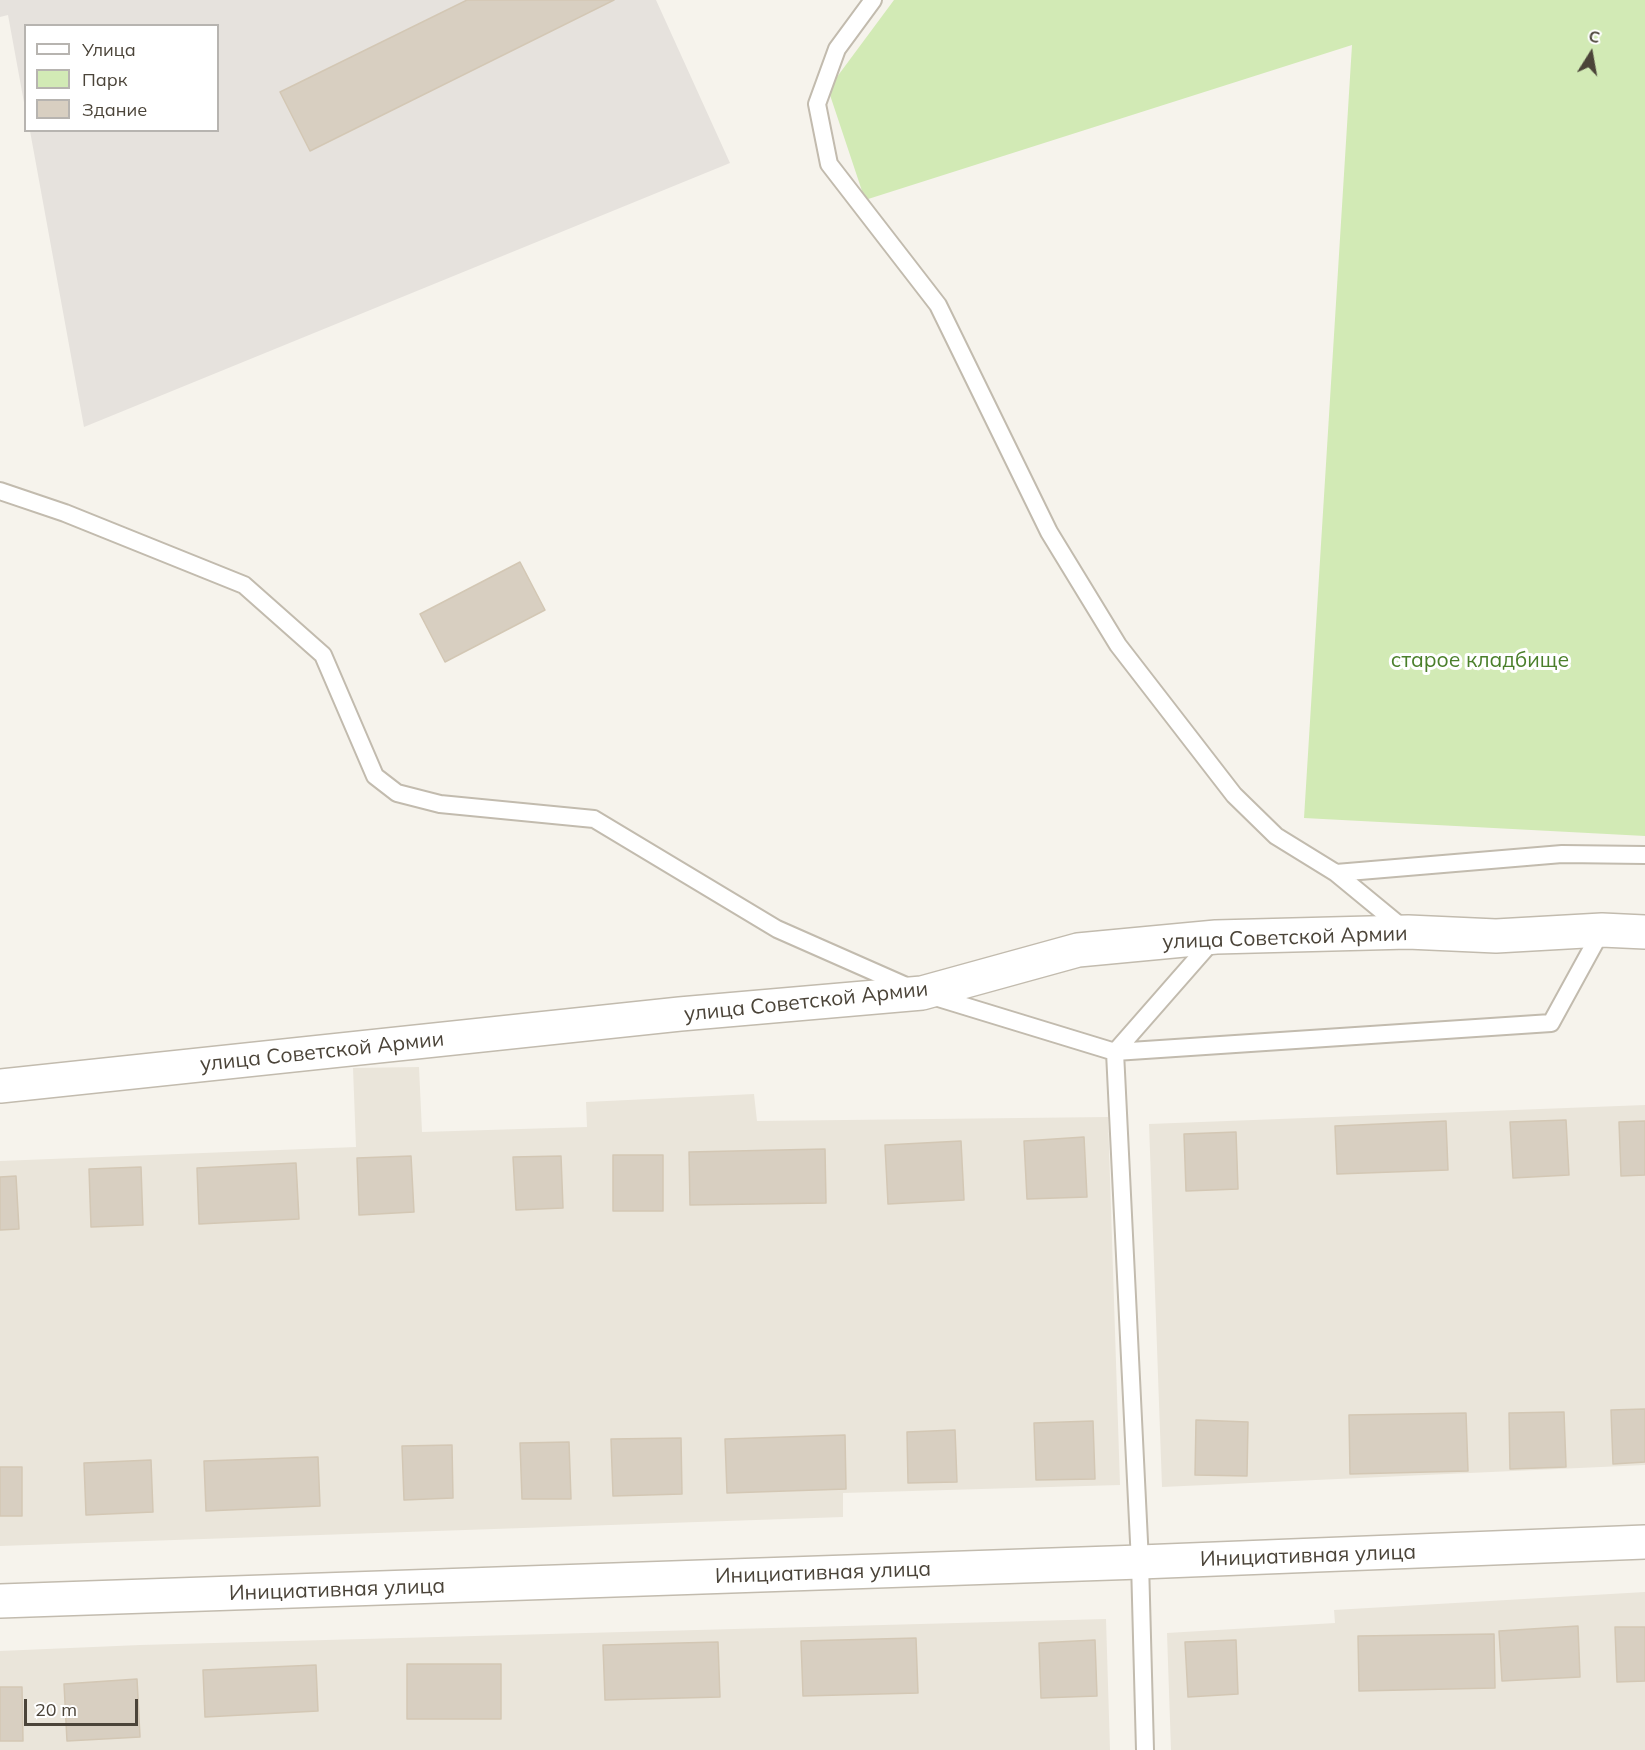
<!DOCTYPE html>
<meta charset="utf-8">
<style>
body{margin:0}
#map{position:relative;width:1645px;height:1750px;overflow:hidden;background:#f6f3ec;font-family:Mulish,sans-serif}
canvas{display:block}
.legend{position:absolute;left:24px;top:24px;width:195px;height:108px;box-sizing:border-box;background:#fff;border:2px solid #b7b4b0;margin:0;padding:8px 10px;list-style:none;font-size:18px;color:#4b4439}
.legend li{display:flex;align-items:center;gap:12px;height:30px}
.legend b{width:30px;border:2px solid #b7b4b0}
.north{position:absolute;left:1561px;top:24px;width:60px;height:60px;-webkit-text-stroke:4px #fff;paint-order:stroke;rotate:11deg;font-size:16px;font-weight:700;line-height:24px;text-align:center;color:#4b4439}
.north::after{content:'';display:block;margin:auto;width:21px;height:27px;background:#4b4439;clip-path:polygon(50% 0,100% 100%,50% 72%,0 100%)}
.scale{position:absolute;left:24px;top:1699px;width:114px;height:27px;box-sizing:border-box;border:3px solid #4b4439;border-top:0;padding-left:8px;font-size:18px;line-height:21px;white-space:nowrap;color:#4b4439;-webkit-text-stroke:4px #fff;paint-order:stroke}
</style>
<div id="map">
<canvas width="1645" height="1750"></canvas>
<ul class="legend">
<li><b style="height:8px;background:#fff"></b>Улица</li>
<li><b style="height:16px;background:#d2eab5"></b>Парк</li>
<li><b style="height:16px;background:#d8cfc1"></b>Здание</li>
</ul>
<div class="north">С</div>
<div class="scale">20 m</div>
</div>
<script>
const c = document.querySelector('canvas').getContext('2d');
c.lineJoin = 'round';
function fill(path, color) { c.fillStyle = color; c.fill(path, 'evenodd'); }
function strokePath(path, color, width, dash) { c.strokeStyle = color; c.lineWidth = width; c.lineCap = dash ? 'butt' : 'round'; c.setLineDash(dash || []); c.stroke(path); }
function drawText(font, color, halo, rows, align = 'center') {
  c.font = font + ' Mulish,sans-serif'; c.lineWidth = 6; c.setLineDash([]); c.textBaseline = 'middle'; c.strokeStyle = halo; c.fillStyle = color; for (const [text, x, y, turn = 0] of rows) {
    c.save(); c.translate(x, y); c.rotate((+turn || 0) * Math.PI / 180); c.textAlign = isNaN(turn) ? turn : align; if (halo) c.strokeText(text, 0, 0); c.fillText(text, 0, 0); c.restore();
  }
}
fill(new Path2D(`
 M 419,1067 L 422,1132 L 587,1127 L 586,1102 L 754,1094 L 757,1121 L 1108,1117 L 1120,1485 L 843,1493 L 843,1517 L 0,1546 L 0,1161 L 356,1147 L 353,1068 Z
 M 1645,1105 L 1645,1465 L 1162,1487 L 1149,1124 Z
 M 1645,1592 L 1645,1750 L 1171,1750 L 1167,1633 L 1335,1623 L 1334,1610 Z
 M 1106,1619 L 1110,1750 L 0,1750 L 0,1651 L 140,1645 Z`), '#eae5da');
fill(new Path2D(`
 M 0,0 L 656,0 L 730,163 L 84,427 L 30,131 L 218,130 L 218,26 L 26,26 L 25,108 L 8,15 L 0,17 Z`), '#e6e2dd');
fill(new Path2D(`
 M 894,0 L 1645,0 L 1645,836 L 1304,818 L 1352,45 L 865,200 L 828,89 Z`), '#d2eab5');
const building = new Path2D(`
 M 467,0 L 614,0 L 310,151 L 280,92 Z
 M 520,562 L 545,610 L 445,662 L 420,614 Z
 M 1566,1120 L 1569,1175 L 1513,1178 L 1510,1122 Z
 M 1446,1121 L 1448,1170 L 1337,1174 L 1335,1126 Z
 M 1645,1121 L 1645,1175 L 1621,1176 L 1619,1122 Z
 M 1236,1132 L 1238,1189 L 1186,1191 L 1184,1134 Z
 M 1084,1137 L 1087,1197 L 1027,1199 L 1024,1141 Z
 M 961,1141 L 964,1200 L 888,1204 L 885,1145 Z
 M 825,1149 L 826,1203 L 690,1205 L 689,1152 Z
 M 613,1155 L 663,1155 L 663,1211 L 613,1211 Z
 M 411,1156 L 414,1212 L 359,1215 L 357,1158 Z
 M 561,1156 L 563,1208 L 516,1210 L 513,1157 Z
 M 296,1163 L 299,1219 L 199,1224 L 197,1168 Z
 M 141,1167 L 143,1225 L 91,1227 L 89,1169 Z
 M 16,1176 L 19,1229 L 0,1230 L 0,1177 Z
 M 1645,1409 L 1645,1462 L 1613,1464 L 1611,1410 Z
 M 1564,1412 L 1566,1467 L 1510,1469 L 1509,1413 Z
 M 1466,1413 L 1468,1471 L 1350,1474 L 1349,1415 Z
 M 1196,1420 L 1248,1422 L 1247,1476 L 1195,1475 Z
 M 1093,1421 L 1095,1479 L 1036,1480 L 1034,1423 Z
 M 955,1430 L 957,1482 L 908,1483 L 907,1432 Z
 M 845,1435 L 846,1489 L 727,1493 L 725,1439 Z
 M 681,1438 L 682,1494 L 613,1496 L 611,1439 Z
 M 569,1442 L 571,1499 L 522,1499 L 520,1443 Z
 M 452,1445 L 453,1498 L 404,1500 L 402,1446 Z
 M 318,1457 L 320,1506 L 206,1511 L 204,1461 Z
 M 151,1460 L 153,1512 L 86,1515 L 84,1463 Z
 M 0,1467 L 22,1467 L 22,1516 L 0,1516 Z
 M 1578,1626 L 1580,1677 L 1502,1681 L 1499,1631 Z
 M 1615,1627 L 1645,1627 L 1645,1681 L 1617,1682 Z
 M 1494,1634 L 1495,1688 L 1359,1691 L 1358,1636 Z
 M 916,1638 L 918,1693 L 803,1696 L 801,1641 Z
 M 1095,1640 L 1097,1696 L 1041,1698 L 1039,1643 Z
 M 1236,1640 L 1238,1694 L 1188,1697 L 1185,1642 Z
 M 718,1642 L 720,1697 L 605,1700 L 603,1645 Z
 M 407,1664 L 501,1664 L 501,1719 L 407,1719 Z
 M 316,1665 L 318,1711 L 205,1717 L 203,1670 Z
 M 137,1679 L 140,1737 L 67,1741 L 64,1684 Z
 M 0,1687 L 22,1687 L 23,1741 L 0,1741 Z`);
fill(building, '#d8cfc1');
strokePath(building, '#d3c7b4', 1.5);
const service = new Path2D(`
 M 873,0 L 837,49 L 817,104 L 829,164 L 938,305 L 1049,532 L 1118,645 L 1234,795 L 1276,836 L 1336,873 L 1404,929
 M 0,491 L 65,513 L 244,585 L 323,655 L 375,776 L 397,793 L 440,804 L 594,819 L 777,929 L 922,993 L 1115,1052 L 1551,1023 L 1602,930
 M 1336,873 L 1562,854 L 1645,855
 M 1145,1750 L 1140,1562 L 1115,1052 L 1214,939`);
const minor = new Path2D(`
 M 0,1086 L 680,1014 L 922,993 L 1078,950 L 1216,937 L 1408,932 L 1496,936 L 1602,930 L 1645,932`);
const tertiary = new Path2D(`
 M 0,1601 L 1140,1562 L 1645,1542`);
strokePath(service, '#c2bbae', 20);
strokePath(minor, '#c2bbae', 36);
strokePath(tertiary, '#c2bbae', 36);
strokePath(service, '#fff', 16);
strokePath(minor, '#fff', 33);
strokePath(tertiary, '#fff', 33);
drawText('21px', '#4a7f2a', '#fff', [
 ["старое кладбище",1480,661]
]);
drawText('21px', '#4b4439', '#fff', [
 ["улица Советской Армии",1285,938,-2],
 ["улица Советской Армии",806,1002,-6],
 ["улица Советской Армии",322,1052,-6],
 ["Инициативная улица",1308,1556,-2],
 ["Инициативная улица",823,1573,-2],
 ["Инициативная улица",337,1590,-2]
]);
</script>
